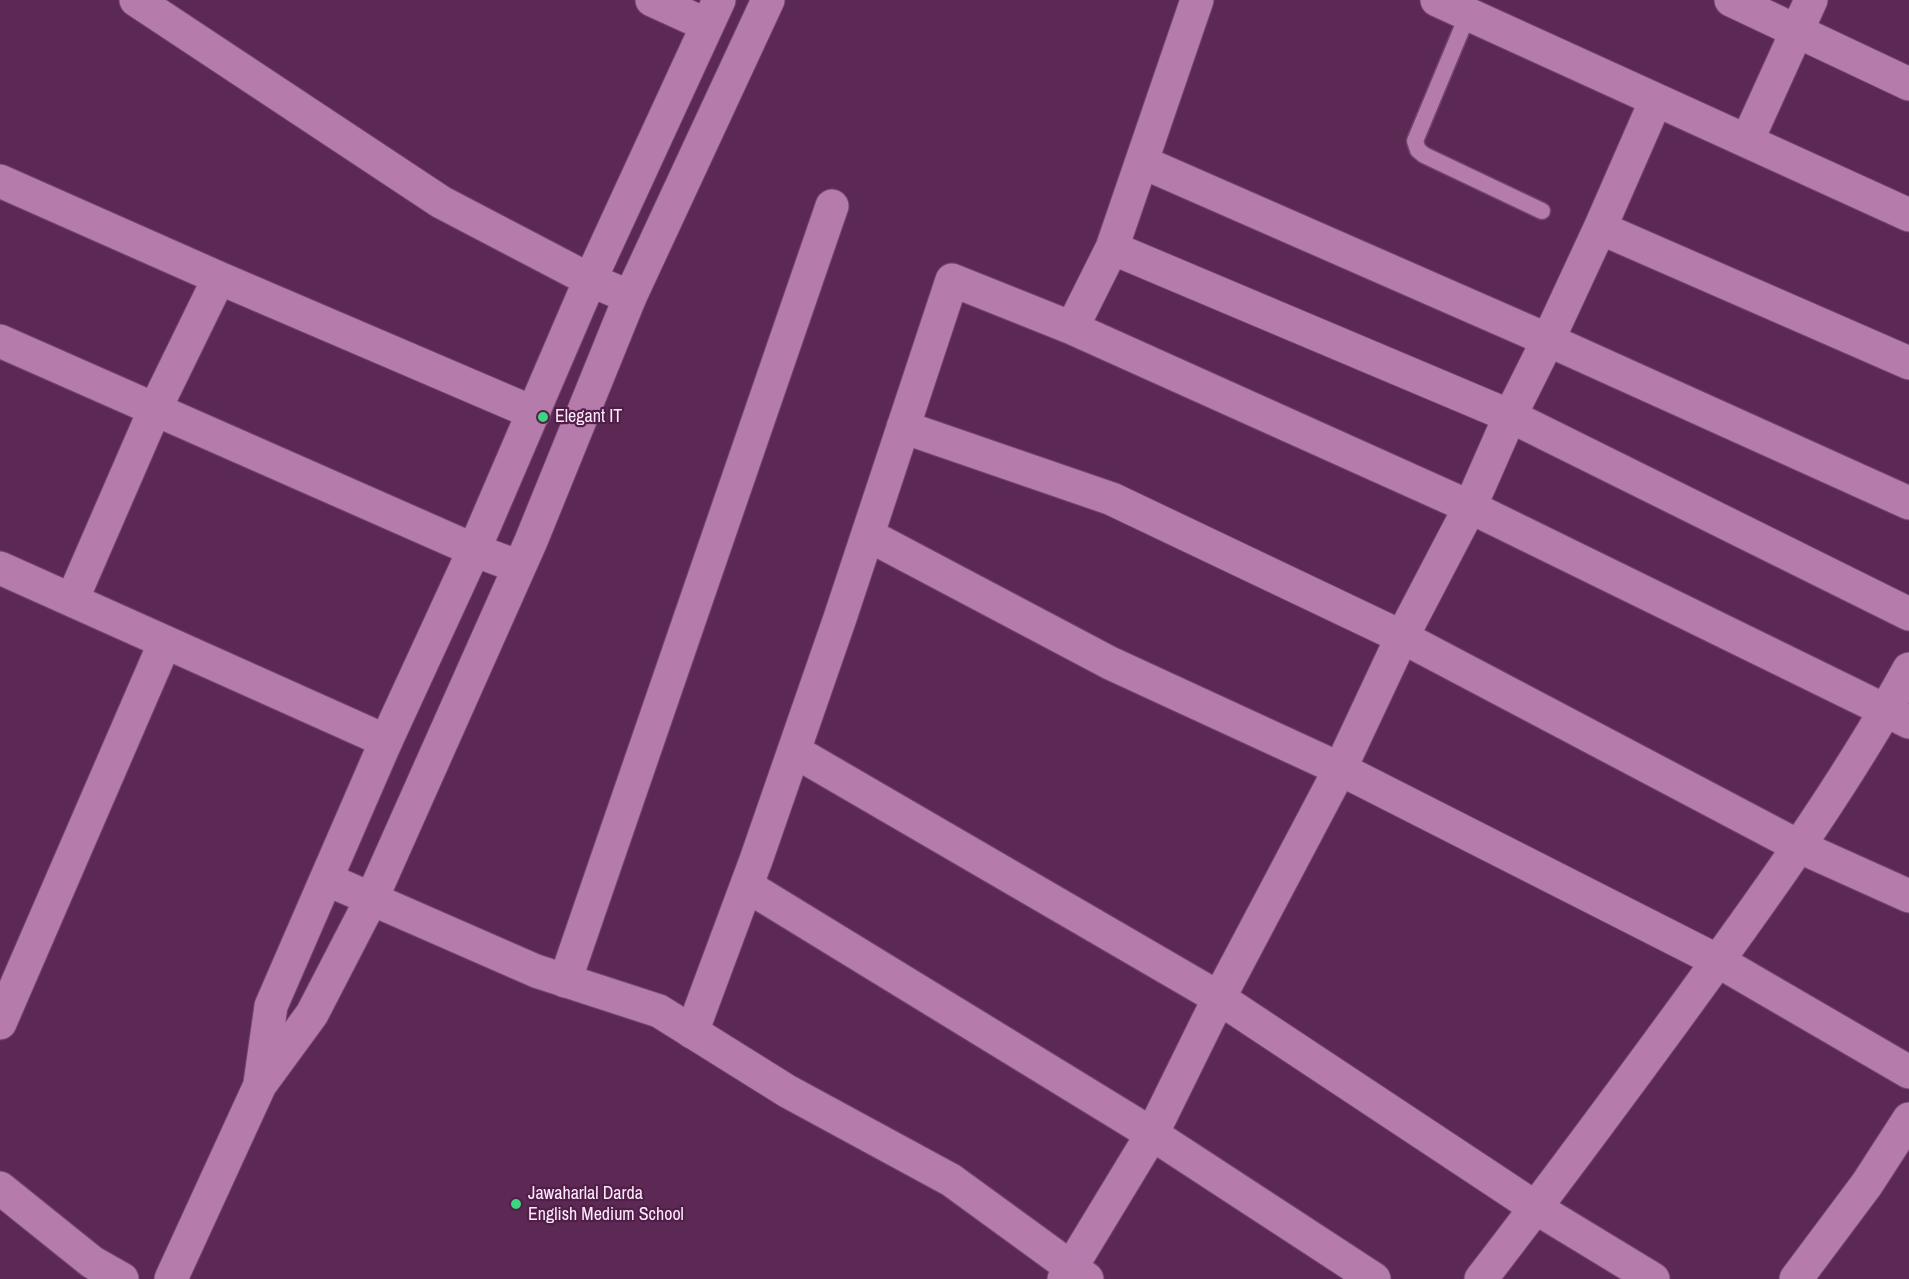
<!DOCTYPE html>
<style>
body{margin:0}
canvas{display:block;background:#5c2955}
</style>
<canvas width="1909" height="1279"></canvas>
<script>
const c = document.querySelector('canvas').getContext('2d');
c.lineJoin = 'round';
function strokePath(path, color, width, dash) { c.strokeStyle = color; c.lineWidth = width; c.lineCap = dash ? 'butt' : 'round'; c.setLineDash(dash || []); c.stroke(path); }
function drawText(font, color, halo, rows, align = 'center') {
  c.font = font + ' "Archivo Narrow",sans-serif'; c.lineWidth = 4.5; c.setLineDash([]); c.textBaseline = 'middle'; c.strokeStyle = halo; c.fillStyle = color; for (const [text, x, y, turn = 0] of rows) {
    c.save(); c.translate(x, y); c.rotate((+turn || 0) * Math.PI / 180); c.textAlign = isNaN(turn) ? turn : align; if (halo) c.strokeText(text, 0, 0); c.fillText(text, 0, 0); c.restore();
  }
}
const lane = new Path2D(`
 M 1468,14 L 1415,141 L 1418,150 L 1424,155 L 1542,211`);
const street = new Path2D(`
 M 136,0 L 441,202 L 590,280 L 630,297
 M 652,0 L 707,25
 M 1437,0 L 1909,215
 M 1731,0 L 1909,84
 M 1747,141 L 1811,0
 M 1142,162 L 1548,340 L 1909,503
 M 0,181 L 219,278 L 534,413
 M 1600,228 L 1909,363
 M 1112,248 L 1510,416 L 1909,614
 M 1072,328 L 1112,248 L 1197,0
 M 0,341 L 474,550 L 519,567
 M 903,427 L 1112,499 L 1402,637 L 1800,847 L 1909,896
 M 868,535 L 1110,663 L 1340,769 L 1718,961 L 1909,1072
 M 0,568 L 386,741
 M 72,600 L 155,409 L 219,278
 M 794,751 L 1219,998 L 1536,1208 L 1653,1279
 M 747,886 L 1152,1134 L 1374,1279
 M 565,981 L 832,206
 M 0,1023 L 165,642
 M 692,1032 L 756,860 L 840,618 L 952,280 L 1072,328 L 1470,507 L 1909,722
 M 1064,1279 L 1152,1134 L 1219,998 L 1340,769 L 1402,637 L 1470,507 L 1510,416 L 1548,340 L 1600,228 L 1656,100
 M 1481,1279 C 1546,1195 1609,1110 1672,1024 C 1756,909 1840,794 1909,669
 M 1796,1279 L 1867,1184 L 1909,1119`);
const secondary = new Path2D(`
 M 326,879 L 536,971 L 659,1011 L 787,1091 L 951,1180 L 1087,1279
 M 260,1083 L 271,1006 L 386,741 L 474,550 L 590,280 L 719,0
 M 0,1188 L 92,1262 L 122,1279
 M 171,1279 L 260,1085 L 312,1014 L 372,898 L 531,541 L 630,297 L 768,0`);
strokePath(lane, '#71466b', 19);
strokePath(street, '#71466b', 35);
strokePath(secondary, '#71466b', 35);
strokePath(lane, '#b57bab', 16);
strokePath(street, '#b57bab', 33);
strokePath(secondary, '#b57bab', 33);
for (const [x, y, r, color] of [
 [543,417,6,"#3bd77e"],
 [516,1204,6,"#3bd77e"]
]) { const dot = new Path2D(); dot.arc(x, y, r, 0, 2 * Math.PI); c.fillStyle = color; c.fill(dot); strokePath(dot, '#511e4a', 2); }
drawText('18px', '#feeafa', '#511e4a', [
 ["Elegant IT",555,417],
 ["Jawaharlal Darda",528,1194],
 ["English Medium School",528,1215]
], 'left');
</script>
